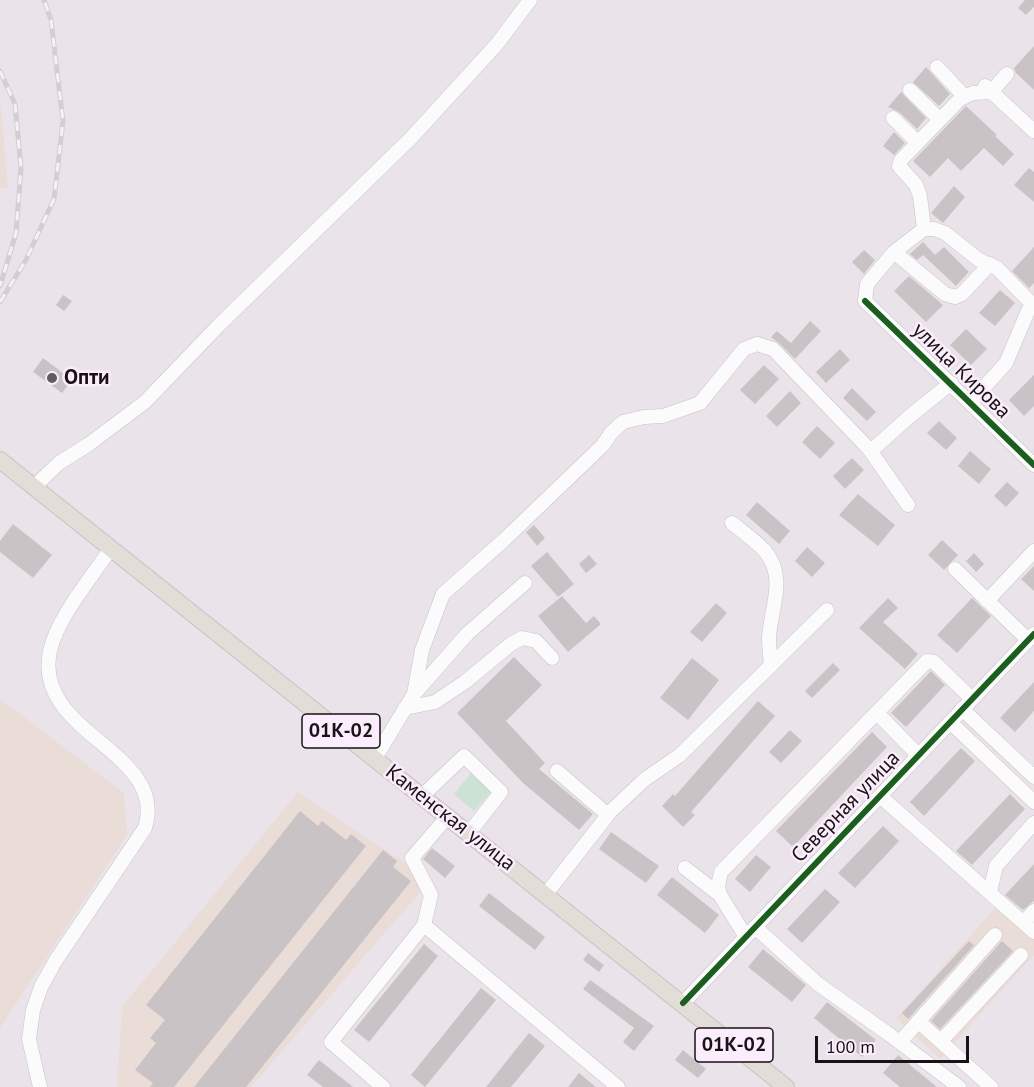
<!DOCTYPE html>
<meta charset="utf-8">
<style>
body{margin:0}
#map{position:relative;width:1034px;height:1087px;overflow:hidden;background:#eae4ea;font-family:"PT Sans",sans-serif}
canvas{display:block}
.scale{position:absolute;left:815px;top:1036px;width:154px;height:27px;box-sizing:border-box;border:3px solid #171317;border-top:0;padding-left:8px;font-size:18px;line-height:21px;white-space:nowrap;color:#171317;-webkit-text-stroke:4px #fbedfb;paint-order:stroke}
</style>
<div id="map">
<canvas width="1034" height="1087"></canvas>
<div class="scale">100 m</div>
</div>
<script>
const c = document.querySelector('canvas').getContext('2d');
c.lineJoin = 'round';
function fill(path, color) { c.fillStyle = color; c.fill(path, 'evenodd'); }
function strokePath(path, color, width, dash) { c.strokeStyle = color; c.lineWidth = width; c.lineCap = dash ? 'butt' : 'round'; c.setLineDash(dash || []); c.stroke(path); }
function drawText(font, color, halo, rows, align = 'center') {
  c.font = font + ' "PT Sans",sans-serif'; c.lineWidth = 5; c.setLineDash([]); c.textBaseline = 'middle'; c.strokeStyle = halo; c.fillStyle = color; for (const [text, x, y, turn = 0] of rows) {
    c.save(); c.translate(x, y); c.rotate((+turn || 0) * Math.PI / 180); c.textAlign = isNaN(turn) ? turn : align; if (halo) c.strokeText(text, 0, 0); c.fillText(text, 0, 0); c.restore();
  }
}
fill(new Path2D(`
 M 0,98 L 8,188 L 0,189 Z
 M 0,699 L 124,793 L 127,835 L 0,1028 Z
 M 298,792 L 431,880 L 251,1087 L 117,1087 L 122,1007 Z
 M 998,905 L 1034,938 L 1034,955 L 940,1059 L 896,1018 Z`), '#eaddd7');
fill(new Path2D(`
 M 471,773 L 492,791 L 474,811 L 454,794 Z`), '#cbe2d5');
fill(new Path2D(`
 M 1025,0 L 1034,0 L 1034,7 L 1026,15 L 1018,8 Z
 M 1034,46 L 1034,90 L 1016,73 L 1014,68 Z
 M 926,67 L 950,94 L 939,106 L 913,82 Z
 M 901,92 L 926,118 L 917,129 L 899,112 L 888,107 Z
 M 966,106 L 997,135 L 995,136 L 1014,154 L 1003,166 L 984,148 L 961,171 L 948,158 L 930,177 L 913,161 Z
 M 894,132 L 905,143 L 894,155 L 883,146 Z
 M 1029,168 L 1034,172 L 1034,202 L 1014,185 Z
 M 954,186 L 965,197 L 943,223 L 931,213 Z
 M 923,242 L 935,255 L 944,247 L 969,272 L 956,286 L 923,255 L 917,260 L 910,254 Z
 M 1034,247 L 1034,283 L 1029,288 L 1012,271 Z
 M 864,250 L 875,260 L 864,274 L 852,262 Z
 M 909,276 L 943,305 L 926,322 L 894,291 Z
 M 1000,290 L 1015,303 L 995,326 L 979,313 Z
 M 63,295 L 72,301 L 64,311 L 56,305 Z
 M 810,321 L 821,331 L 795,359 L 779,343 L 771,337 L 777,331 L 791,343 Z
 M 966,329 L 987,349 L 971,365 L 950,345 Z
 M 840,349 L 850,360 L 826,383 L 816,372 Z
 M 43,358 L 72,380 L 62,393 L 33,372 Z
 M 764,365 L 779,379 L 755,404 L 740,390 Z
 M 1034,375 L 1034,406 L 1024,416 L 1009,400 Z
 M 852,388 L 876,412 L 867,421 L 843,398 Z
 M 790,391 L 801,403 L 777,427 L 766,416 Z
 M 939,421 L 957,438 L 946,450 L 927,433 Z
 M 817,426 L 835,443 L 820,459 L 802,442 Z
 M 970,451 L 991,469 L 979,484 L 958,466 Z
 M 852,458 L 864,470 L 845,489 L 833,476 Z
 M 1007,482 L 1019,493 L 1006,507 L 994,496 Z
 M 858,494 L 895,525 L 878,546 L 839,515 Z
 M 757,502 L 790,531 L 779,544 L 746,515 Z
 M 13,524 L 52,555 L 33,578 L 0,552 L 0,541 Z
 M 534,525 L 545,538 L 537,546 L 526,532 Z
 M 942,540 L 958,555 L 944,570 L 928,555 Z
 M 807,547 L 825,563 L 812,577 L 795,561 Z
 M 547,552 L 574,584 L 558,597 L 531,566 Z
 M 974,553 L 984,564 L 976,572 L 966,561 Z
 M 589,555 L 597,564 L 586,573 L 579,564 Z
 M 1034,566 L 1034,591 L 1021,579 Z
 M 562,596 L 586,623 L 594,616 L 601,624 L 568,652 L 538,616 Z
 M 888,598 L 898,608 L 883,622 L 918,654 L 905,669 L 859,628 Z
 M 972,598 L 991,616 L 957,653 L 937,635 Z
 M 716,603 L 727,613 L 702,642 L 690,632 Z
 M 514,657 L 542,685 L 506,721 L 545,763 L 539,769 L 593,814 L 579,830 L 523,783 L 457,713 Z
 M 692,658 L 719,680 L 688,720 L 660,698 Z
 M 833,663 L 840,670 L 812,698 L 805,691 Z
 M 931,671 L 945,685 L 906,727 L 891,713 Z
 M 1034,682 L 1034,711 L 1015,732 L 1000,718 Z
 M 758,701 L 775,716 L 691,812 L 695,815 L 683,827 L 662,806 L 673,794 L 675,796 Z
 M 790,730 L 802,741 L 781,763 L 769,752 Z
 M 872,732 L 887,747 L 793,847 L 776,831 Z
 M 961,748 L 975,761 L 924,816 L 910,802 Z
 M 1010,794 L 1025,809 L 972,865 L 956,851 Z
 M 300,811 L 318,826 L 322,821 L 346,840 L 351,834 L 366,846 L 174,1087 L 150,1087 L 153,1083 L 135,1070 L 156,1043 L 150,1038 L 165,1020 L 146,1005 Z
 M 883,826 L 899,841 L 855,888 L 838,873 Z
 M 611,832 L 659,866 L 646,883 L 599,849 Z
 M 432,848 L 455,866 L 445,878 L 423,859 Z
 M 383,850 L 397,861 L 393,867 L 411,881 L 246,1087 L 194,1087 Z
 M 756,855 L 771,867 L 750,892 L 735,879 Z
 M 1034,864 L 1034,901 L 1023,910 L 1005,895 Z
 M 672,877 L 719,915 L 705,933 L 657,895 Z
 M 825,889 L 840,902 L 802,943 L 787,929 Z
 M 489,893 L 545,937 L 535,950 L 479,906 Z
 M 969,941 L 974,945 L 908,1019 L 902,1013 Z
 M 1002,941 L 1013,951 L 940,1029 L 931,1021 Z
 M 424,944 L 438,956 L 369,1042 L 354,1030 Z
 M 763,949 L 806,985 L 792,1002 L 748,967 Z
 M 588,953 L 604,965 L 599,972 L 583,960 Z
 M 590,980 L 654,1026 L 634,1051 L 623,1042 L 634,1028 L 583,989 Z
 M 481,988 L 496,1000 L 425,1087 L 411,1075 Z
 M 827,1002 L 876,1040 L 862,1057 L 814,1018 Z
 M 529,1033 L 545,1046 L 511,1087 L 486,1087 Z
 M 683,1050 L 706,1069 L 698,1078 L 675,1060 Z
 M 898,1055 L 937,1087 L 900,1087 L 883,1073 Z
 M 319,1060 L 353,1087 L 323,1087 L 307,1075 Z
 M 579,1073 L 596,1087 L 568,1087 Z`), '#cac3c5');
const minor = new Path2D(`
 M 937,67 L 965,97
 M 985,86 L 1034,131
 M 910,90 L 939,119
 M 893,118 L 917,142
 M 924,229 L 920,196 L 916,185 L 899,166 L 901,160 L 960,99 L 973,93 L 991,92 L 1007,74
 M 894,252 L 945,294 L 955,297 L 962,294 L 990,264
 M 1033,305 L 997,268 L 979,260 L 945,233 L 934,229 L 924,229 L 894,252 L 867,284 L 865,301 L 1034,465
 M 970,403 L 1006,363 L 1028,311 L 1034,304
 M 869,449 L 908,505
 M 34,487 L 59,463 L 89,444 L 145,402 L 220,324 L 411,138 L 497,44 L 530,0
 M 732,523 C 743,532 756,541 765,551 C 787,578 771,607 769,637 C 769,647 770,656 771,666
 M 955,569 L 1028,640
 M 987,601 L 1034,551
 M 415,693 L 467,634 L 525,583
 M 405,708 L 435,702 L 465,682 L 511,644 L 522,638 L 536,641 L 552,658
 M 962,709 L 1034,777
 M 877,713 L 918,755
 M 950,722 L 1034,802
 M 375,758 L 414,694 L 422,650 L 443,594 L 504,540 L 603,445 L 611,433 L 623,422 L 644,417 L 663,416 L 700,403 L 744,349 L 757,344 L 773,349 L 871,451 L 910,416 L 951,383
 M 557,771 L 608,815
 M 422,796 L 464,756 L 501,792 L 469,833
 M 880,796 L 1034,932
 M 448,816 L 412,858 L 431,895 L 424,925 L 618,1087
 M 685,868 L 720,895
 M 990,892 L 996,866 L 1034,823
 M 546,894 L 611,811 L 644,780 L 680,755 L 827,610
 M 1024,922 L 1034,911
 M 755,927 L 818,984 L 890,1035 L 959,1087
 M 746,937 L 720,895 L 718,886 L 721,872 L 927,661 L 934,662 L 972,699
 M 683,1003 L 1034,634
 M 918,1021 L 991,1087
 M 941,1041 L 1021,955
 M 900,1042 L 995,935
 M 40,1087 L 29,1039 L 33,1010 L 41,987 L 56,960 L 145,828 C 169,751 32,734 50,651 C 57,618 92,577 111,548
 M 383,1087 L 331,1042 L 424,925`);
const major = new Path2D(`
 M 0,460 L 786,1087`);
strokePath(minor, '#c7c2c7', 15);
strokePath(major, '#c5c2c5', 18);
strokePath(minor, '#fcfbfc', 14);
strokePath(major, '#e2ddd7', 16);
const rail = new Path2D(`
 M 0,71 L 15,104 L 21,168 L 16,233 L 0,286
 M 0,302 L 26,260 L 54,199 L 63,121 L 51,20 L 44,0`);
strokePath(rail, '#d1cfd1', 5);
strokePath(rail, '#fbedfb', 3, [9]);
strokePath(new Path2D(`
 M 865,301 L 1034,465
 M 683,1003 L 1034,634`), '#1b5e20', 6);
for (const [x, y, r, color] of [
 [52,378,6,"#615c61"]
]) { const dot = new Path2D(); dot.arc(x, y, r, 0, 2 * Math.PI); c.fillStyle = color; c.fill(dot); strokePath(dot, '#fbedfb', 2); }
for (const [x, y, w] of [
 [341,731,78],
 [734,1045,78]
]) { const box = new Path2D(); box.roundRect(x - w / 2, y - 17, w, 34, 4.5); c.fillStyle = '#fbedfb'; c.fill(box); strokePath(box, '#171317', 1.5); }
drawText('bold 20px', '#171317', null, [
 ["01К-02",341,731],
 ["01К-02",734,1045]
]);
drawText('21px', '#171317', '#fbedfb', [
 ["улица Кирова",961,371,44],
 ["Северная улица",846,807,-46],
 ["Каменская улица",450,818,38]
]);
drawText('bold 21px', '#171317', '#fbedfb', [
 ["Опти",64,378]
], 'left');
</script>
